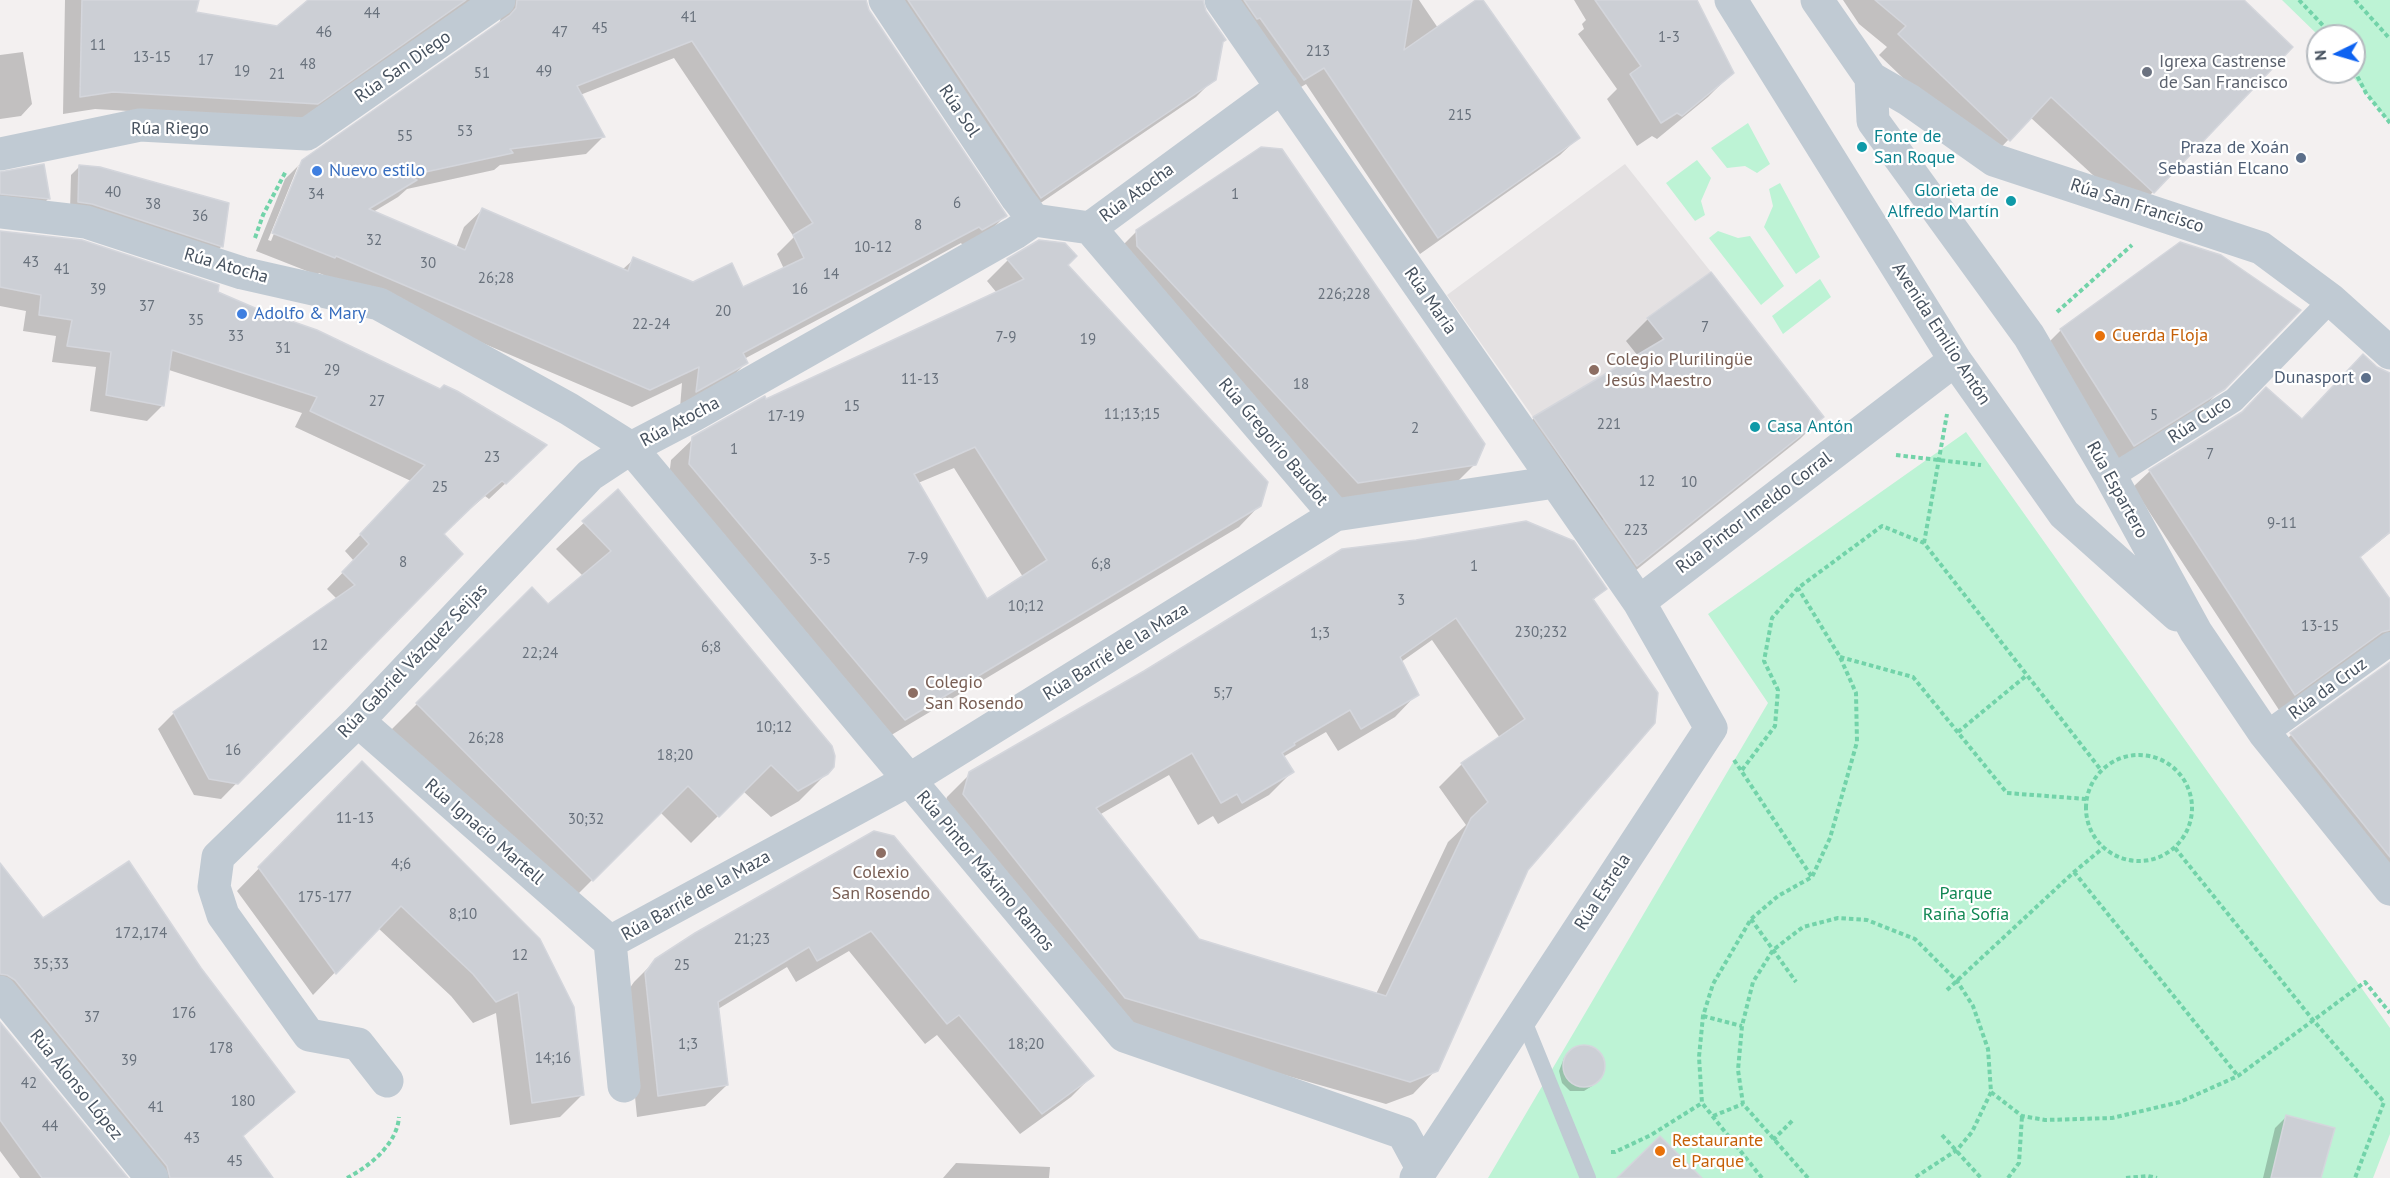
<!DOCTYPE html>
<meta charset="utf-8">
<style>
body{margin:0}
#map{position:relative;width:2390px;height:1178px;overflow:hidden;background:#f3f0f0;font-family:"PT Sans",sans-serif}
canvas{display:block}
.north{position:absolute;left:2306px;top:24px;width:60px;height:60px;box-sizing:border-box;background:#fff;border:2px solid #b5babf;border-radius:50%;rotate:265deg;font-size:16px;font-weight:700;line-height:24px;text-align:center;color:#47525f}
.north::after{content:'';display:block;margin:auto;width:21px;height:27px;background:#0d62f1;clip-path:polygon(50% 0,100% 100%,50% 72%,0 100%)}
</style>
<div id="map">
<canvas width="2390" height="1178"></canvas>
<div class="north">N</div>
</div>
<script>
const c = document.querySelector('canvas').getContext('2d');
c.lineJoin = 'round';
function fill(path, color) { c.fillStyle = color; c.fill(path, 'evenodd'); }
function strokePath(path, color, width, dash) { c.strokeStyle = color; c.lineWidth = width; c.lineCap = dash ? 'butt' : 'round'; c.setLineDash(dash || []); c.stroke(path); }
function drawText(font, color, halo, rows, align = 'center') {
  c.font = font + ' "PT Sans",sans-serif'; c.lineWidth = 4.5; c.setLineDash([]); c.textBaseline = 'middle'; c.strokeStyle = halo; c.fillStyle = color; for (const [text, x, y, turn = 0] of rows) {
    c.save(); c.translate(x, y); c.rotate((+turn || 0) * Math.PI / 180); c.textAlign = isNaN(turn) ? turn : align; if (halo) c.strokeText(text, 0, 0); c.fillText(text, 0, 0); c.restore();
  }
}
fill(new Path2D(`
 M 1625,164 L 1711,272 L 1647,318 L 1712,402 L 1637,495 L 1601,521 L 1533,417 L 1447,295 Z`), '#e4e1e2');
fill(new Path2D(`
 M 2282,0 L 2390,0 L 2390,123 L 2349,72 L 2354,72 L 2354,36 L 2319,36 Z
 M 1748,123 L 1770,164 L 1757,173 L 1745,166 L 1727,168 L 1711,148 Z
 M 1697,160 L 1711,178 L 1701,201 L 1705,215 L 1695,221 L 1666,183 Z
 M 1780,183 L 1820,257 L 1796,274 L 1764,227 L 1773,206 L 1769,189 Z
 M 1718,231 L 1738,238 L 1750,236 L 1784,286 L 1761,305 L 1709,238 Z
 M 1820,279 L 1831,297 L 1783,334 L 1772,316 Z
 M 1966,432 L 2390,1028 L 2390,1134 L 2373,1178 L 1488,1178 L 1768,703 L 1708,614 Z`), '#bdf3d5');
fill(new Path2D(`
 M 65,0 L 198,0 L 195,13 L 278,27 L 311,0 L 474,0 L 299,121 L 95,109 L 63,114 Z
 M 488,0 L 865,0 L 868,11 L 1005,216 L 988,233 L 964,247 L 961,243 L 928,261 L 744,359 L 746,363 L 729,380 L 680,408 L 682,383 L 632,407 L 319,273 L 317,275 L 256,251 L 285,179 L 298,166 L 268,240 L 271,241 L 301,166 L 298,166 L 499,24 L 501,17 ZM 674,58 L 794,237 L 777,254 L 784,269 L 742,289 L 693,284 L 634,259 L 622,270 L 482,210 L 464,227 L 456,248 L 373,212 L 398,197 L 407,189 L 494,170 L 500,165 L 586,154 L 603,137 L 580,95 Z
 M 875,0 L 1201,0 L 1221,42 L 1214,79 L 1196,97 L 1023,215 Z
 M 1211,0 L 1419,0 L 1438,28 L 1481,0 L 1578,138 L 1560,155 L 1420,254 L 1306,84 L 1286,96 Z
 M 1574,0 L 1695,0 L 1732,73 L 1708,97 L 1657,139 L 1652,136 L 1637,146 L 1607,99 L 1617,89 L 1578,34 L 1584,29 L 1582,24 L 1586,20 Z
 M 1843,0 L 2242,0 L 2153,192 L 2133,212 L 2030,117 L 1989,160 L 1879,55 L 1887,47 L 1859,24 Z
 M 23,52 L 32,104 L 21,116 L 0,119 L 0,55 Z
 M 79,167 L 222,246 L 213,255 L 70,211 L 71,175 Z
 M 0,174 L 49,198 L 33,214 L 0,210 Z
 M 1137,231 L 1475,464 L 1450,489 L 1333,506 L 1112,256 Z
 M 0,232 L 216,293 L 529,461 L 489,499 L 485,496 L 442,534 L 461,554 L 221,799 L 194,795 L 158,729 L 174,713 L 337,599 L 327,589 L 354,561 L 345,551 L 411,481 L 295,427 L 302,413 L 169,370 L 163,405 L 147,421 L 90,411 L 96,367 L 52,362 L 56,336 L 23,331 L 26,311 L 0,306 Z
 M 1039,241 L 1066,265 L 1260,505 L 1239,527 L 883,740 L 668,486 L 671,460 L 693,439 L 766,401 L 997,293 L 987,281 L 1008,260 ZM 954,468 L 1023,577 L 987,601 L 918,483 Z
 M 1710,274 L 1822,417 L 1800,439 L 1615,587 L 1512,440 L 1534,418 L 1638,356 L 1626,341 L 1648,319 Z
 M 2299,310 L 2208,403 L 2119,460 L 2047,344 L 2061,330 Z
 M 2377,368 L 2390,376 L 2390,533 L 2359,558 L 2390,601 L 2390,633 L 2279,710 L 2133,487 L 2150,471 L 2242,413 L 2302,420 Z
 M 618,491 L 827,773 L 799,801 L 771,817 L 743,791 L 691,843 L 660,812 L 565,907 L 390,731 L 532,589 L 548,606 L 583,576 L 556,549 Z
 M 1417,542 L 1605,589 L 1592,601 L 1527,869 L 1436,1070 L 1413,1094 L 1386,1104 L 1103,1023 L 940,818 L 947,797 L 970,774 ZM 1432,640 L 1500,738 L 1462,764 L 1439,787 L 1466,825 L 1448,842 L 1376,994 L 1199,940 L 1099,815 L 1169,775 L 1198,825 L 1213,816 L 1218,824 L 1269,795 L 1292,772 L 1283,757 L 1326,732 L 1338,751 L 1395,717 L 1417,694 L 1401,662 Z
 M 2370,678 L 2390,701 L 2390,906 L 2269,757 L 2291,735 Z
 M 340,785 L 572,1007 L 582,1095 L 560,1117 L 510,1125 L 496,1013 L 473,1023 L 451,996 L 378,928 L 313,995 L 237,891 Z
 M 874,833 L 1092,1076 L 1071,1097 L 1020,1134 L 937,1035 L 925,1044 L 849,951 L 796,982 L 787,967 L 718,1009 L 727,1085 L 705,1106 L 637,1117 L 625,995 L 634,982 L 656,960 Z
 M 0,865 L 42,920 L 200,969 L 293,1092 L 242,1137 L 271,1178 L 153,1178 L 0,992 Z
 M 0,1024 L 126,1178 L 20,1178 L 0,1151 Z
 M 1585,1046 L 1597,1051 L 1604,1062 L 1602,1074 L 1592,1086 L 1584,1091 L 1570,1091 L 1562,1083 L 1559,1071 L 1564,1058 L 1570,1052 Z
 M 2286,1117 L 2320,1178 L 2263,1178 L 2275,1128 Z
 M 956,1163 L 1050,1167 L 1049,1178 L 943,1178 Z`), '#0003');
const building = new Path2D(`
 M 82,0 L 199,0 L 196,12 L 277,26 L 308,0 L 466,0 L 318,104 L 113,92 L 80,97 Z
 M 517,0 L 866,0 L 869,10 L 1007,216 L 982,230 L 979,227 L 947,244 L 743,353 L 748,363 L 696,392 L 699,367 L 650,390 L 336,256 L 335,258 L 272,233 L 302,160 L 510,15 L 516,8 ZM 692,41 L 813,223 L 793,235 L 804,258 L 743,287 L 732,263 L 693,282 L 633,257 L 628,271 L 482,208 L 465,250 L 369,209 L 417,180 L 407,176 L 513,153 L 510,149 L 605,137 L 577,86 Z
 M 908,0 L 1203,0 L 1206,11 L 1226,40 L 1223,42 L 1216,80 L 1041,198 Z
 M 1244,0 L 1412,0 L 1404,50 L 1476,0 L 1483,0 L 1580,138 L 1438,238 L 1324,68 L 1304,80 L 1260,18 L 1257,19 Z
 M 1595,0 L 1697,0 L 1734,73 L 1682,116 L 1677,113 L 1661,123 L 1630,74 L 1641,66 Z
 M 1875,0 L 2244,0 L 2293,47 L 2154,193 L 2051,97 L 2010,141 L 1898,34 L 1906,26 Z
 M 1261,147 L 1282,149 L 1485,444 L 1476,465 L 1358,483 L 1137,246 L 1136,230 Z
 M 44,164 L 50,199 L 0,194 L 0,172 Z
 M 79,165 L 100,167 L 229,203 L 223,247 L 92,204 L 78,202 Z
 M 0,231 L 82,240 L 219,285 L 218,292 L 262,311 L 317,330 L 440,389 L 444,385 L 457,391 L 547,445 L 506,484 L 502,481 L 476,503 L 444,534 L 463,554 L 238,784 L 209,779 L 173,712 L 355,585 L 342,572 L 369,544 L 360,534 L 425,465 L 310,411 L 317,397 L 172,350 L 164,406 L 106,395 L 111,352 L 67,346 L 72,320 L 39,315 L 41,295 L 0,287 Z
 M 1039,240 L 1065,243 L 1077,256 L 1068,265 L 1268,482 L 1261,506 L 905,720 L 689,464 L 692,437 L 765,396 L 766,399 L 1024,279 L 1007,259 ZM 975,447 L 1047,560 L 987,599 L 914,474 Z
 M 2180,242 L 2221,255 L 2301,310 L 2225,389 L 2134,446 L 2060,329 Z
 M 1711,272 L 1824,417 L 1637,566 L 1533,417 L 1664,339 L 1647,318 Z
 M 2363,354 L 2377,367 L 2390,373 L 2390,532 L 2360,557 L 2390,599 L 2390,630 L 2382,632 L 2295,695 L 2149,470 L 2242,412 L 2266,387 L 2302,419 Z
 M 618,489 L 832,746 L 835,756 L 834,767 L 828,774 L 798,791 L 771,765 L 719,817 L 688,786 L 593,881 L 416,703 L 532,587 L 548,604 L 611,551 L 582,521 Z
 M 1526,521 L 1574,541 L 1607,589 L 1593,599 L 1658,693 L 1655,723 L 1528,870 L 1438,1071 L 1410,1082 L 1125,998 L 963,794 L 969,772 L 1144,671 L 1342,549 L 1416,540 ZM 1456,618 L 1525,719 L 1461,763 L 1488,802 L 1471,818 L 1386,996 L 1199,939 L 1096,808 L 1192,753 L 1221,803 L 1237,794 L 1242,803 L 1294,772 L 1282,753 L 1295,745 L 1294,743 L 1350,710 L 1361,729 L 1419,695 L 1400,657 Z
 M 2390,662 L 2390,857 L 2290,733 Z
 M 362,761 L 540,939 L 574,1007 L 584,1095 L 532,1103 L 518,992 L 496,1002 L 473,974 L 401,906 L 336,974 L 258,867 Z
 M 874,831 L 894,836 L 1094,1076 L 1042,1114 L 959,1015 L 947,1024 L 871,931 L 817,961 L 809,947 L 718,1002 L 728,1085 L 658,1096 L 645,973 L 655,959 L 695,933 Z
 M 129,861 L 201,968 L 295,1092 L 243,1136 L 273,1178 L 170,1178 L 167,1166 L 15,980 L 7,975 L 0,974 L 0,863 L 43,918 Z
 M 0,1022 L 128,1178 L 42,1178 L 0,1120 Z
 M1563 1066a21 21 0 1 1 42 0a21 21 0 1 1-42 0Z
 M 2286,1115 L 2335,1128 L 2321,1178 L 2271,1178 Z
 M 1660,1136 L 1702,1178 L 1617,1178 Z`);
fill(building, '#cccfd5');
strokePath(building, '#d4d6dc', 1.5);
strokePath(new Path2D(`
 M 2299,0 L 2333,36
 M 2355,0 L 2390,39
 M 2354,70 L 2366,93 L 2390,123
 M 255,238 L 263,215 L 286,171
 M 2057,312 L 2132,245
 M 1896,455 L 1981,465
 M 1924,543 L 1947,414
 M 1840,657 L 1913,677 L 2007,793 L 2086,799
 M 1958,732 L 2027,675
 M2086 808a53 53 0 1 1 106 0a53 53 0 1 1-106 0Z
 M 1734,760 L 1812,877
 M 1742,770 L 1775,726 L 1778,690 L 1764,661 L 1772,618 L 1798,588 L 1882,526 L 1924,543 L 2101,770
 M 2175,848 L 2313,1020 L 2384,1102 L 2355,1178
 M 2074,872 L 2238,1076
 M 1751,919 L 1796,982
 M 1947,990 L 2074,872 L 2103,848
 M 1703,1016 L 1742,1026
 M 1991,1092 L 2022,1116 L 2045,1120 L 2112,1118 L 2180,1102 L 2238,1076 L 2365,982 L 2390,1013
 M 1713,1116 L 1743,1104
 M 1942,1135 L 1981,1178
 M 1773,1140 L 1794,1119
 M 1611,1152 L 1615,1152 L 1651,1135 L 1702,1103
 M 347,1178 C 370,1166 397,1144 399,1117
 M 1762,1178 L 1702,1103 L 1699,1057 L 1703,1016 L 1713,984 L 1751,919 L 1778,896 L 1812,877 L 1830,838 L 1857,742 L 1856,693 L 1840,657 L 1798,588
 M 1808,1178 L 1743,1104 L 1738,1070 L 1742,1026 L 1753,982 L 1773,950 L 1803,927 L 1838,918 L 1867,920 L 1915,939 L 1957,981 L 1973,1006 L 1988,1049 L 1991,1092 L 1972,1132 L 1957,1150 L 1914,1178
 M 2008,1178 L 2019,1163 L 2022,1116
 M 2126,1178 L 2148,1176 L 2157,1178`), '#72d3a9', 4, [4.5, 3]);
strokePath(new Path2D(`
 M 1522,1016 L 1588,1178`), '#c0cad3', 16);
strokePath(new Path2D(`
 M 2111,477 L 2234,400 L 2331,300
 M 2265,734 L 2390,644`), '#c0cad3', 24);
strokePath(new Path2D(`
 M 885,0 L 1017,198 L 1034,220
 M 1221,0 L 1639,602 L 1711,728 L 1416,1178
 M 1731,0 L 1955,360 L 2064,514 L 2177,615
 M 1817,0 L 1871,78 L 1909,100 L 1994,160 L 2261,248 L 2331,300 L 2390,353
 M 1871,78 L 1873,121 L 2029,336 L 2111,477 L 2196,632 L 2265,734 L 2390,889
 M 0,154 L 140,125 L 307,134 L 499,0
 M 0,212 L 86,222 L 242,273 L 379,304 L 569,409 L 631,448 L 694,415 L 1015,233 L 1034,220 L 1090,228 L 1282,87
 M 1090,228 L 1335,515 L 1555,482
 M 1639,602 L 1955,360
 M 358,721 L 610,942
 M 610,942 L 909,780 L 1335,515
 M 610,942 L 624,1086
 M 0,992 L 152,1178
 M 387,1081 L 358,1044 L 309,1035 L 223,915 L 214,887 L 218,857 L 358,721 L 590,475 L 631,448 L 1124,1036 L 1403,1133 L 1422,1168`), '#c0cad3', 33);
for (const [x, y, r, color] of [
 [2147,72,6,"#6b7280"],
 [1862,147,6,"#0f9aa8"],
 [2301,158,6,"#5c6f8a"],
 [317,171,6,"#3f7fe0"],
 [2011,201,6,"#0f9aa8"],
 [242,314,6,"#3f7fe0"],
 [2100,336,6,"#e8710a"],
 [1594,370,6,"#8d6e63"],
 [2366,378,6,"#5c6f8a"],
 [1755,427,6,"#0f9aa8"],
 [913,693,6,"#8d6e63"],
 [881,853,6,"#8d6e63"],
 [1660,1151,6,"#e8710a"]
]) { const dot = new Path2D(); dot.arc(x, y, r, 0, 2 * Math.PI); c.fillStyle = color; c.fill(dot); strokePath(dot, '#fff', 2); }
drawText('15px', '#68717c', null, [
 ["44",372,14],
 ["41",689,18],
 ["45",600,29],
 ["46",324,33],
 ["47",560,33],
 ["1-3",1669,38],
 ["11",98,46],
 ["213",1318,52],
 ["13-15",152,58],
 ["17",206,61],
 ["48",308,65],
 ["19",242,72],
 ["49",544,72],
 ["51",482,74],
 ["21",277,75],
 ["215",1460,116],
 ["53",465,132],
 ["55",405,137],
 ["40",113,193],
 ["34",316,195],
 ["1",1235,195],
 ["6",957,204],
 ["38",153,205],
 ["36",200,217],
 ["8",918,226],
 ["32",374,241],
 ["10-12",873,248],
 ["43",31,263],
 ["30",428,264],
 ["41",62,270],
 ["14",831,275],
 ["26;28",496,279],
 ["39",98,290],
 ["16",800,290],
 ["226;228",1344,295],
 ["37",147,307],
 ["20",723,312],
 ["35",196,321],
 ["22-24",651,325],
 ["7",1705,328],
 ["33",236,337],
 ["7-9",1006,338],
 ["19",1088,340],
 ["31",283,349],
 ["29",332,371],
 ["11-13",920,380],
 ["18",1301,385],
 ["27",377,402],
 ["15",852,407],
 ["11;13;15",1132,415],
 ["5",2154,416],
 ["17-19",786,417],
 ["221",1609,425],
 ["2",1415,429],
 ["1",734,450],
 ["7",2210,455],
 ["23",492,458],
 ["12",1647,482],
 ["10",1689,483],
 ["25",440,488],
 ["9-11",2282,524],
 ["223",1636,531],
 ["7-9",918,559],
 ["3-5",820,560],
 ["8",403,563],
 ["6;8",1101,565],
 ["1",1474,567],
 ["3",1401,601],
 ["10;12",1026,607],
 ["13-15",2320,627],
 ["230;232",1541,633],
 ["1;3",1320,634],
 ["12",320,646],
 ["6;8",711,648],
 ["22;24",540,654],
 ["5;7",1223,694],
 ["10;12",774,728],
 ["26;28",486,739],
 ["16",233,751],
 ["18;20",675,756],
 ["11-13",355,819],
 ["30;32",586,820],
 ["4;6",401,865],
 ["175-177",325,898],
 ["8;10",463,915],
 ["172,174",141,934],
 ["21;23",752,940],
 ["12",520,956],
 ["35;33",51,965],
 ["25",682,966],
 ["176",184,1014],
 ["37",92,1018],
 ["1;3",688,1045],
 ["18;20",1026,1045],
 ["178",221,1049],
 ["14;16",553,1059],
 ["39",129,1061],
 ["42",29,1084],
 ["180",243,1102],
 ["41",156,1108],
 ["44",50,1127],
 ["43",192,1139],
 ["45",235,1162]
]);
drawText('18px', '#5b616d', '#fff', [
 ["Igrexa Castrense",2159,62],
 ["de San Francisco",2159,83]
], 'left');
drawText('18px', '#47525f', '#fff', [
 ["Rúa San Diego",403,67,-35],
 ["Rúa Sol",959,111,56],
 ["Rúa Riego",170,129],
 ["Rúa Atocha",1137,193,-36],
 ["Rúa San Francisco",2137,206,18],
 ["Rúa Atocha",226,266,16],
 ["Rúa María",1430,301,55],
 ["Avenida Emilio Antón",1941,334,57],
 ["Rúa Cuco",2200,420,-33],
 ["Rúa Atocha",680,422,-28],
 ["Rúa Gregorio Baudot",1273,442,50],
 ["Rúa Espartero",2117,490,61],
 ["Rúa Pintor Imeldo Corral",1754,513,-37],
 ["Rúa Barrié de la Maza",1116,652,-32],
 ["Rúa Gabriel Vázquez Seijas",413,661,-46],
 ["Rúa da Cruz",2328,689,-36],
 ["Rúa Ignacio Martell",484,832,41],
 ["Rúa Pintor Máximo Ramos",985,871,50],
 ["Rúa Estrela",1603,892,-57],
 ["Rúa Barrié de la Maza",696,896,-29],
 ["Rúa Alonso López",76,1085,51]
]);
drawText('18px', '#0d838f', '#fff', [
 ["Fonte de",1874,137],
 ["San Roque",1874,158],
 ["Glorieta de",1999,191,"right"],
 ["Alfredo Martín",1999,212,"right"],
 ["Casa Antón",1767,427]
], 'left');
drawText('18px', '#4e5e75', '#fff', [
 ["Praza de Xoán",2289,148],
 ["Sebastián Elcano",2289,169],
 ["Dunasport",2354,378]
], 'right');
drawText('18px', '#366cbe', '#fff', [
 ["Nuevo estilo",329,171],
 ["Adolfo & Mary",254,314]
], 'left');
drawText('18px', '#c56008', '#fff', [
 ["Cuerda Floja",2112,336],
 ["Restaurante",1672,1141],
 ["el Parque",1672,1162]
], 'left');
drawText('18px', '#785e54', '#fff', [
 ["Colegio Plurilingüe",1606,360],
 ["Jesús Maestro",1606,381],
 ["Colegio",925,683],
 ["San Rosendo",925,704],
 ["Colexio",881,873,"center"],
 ["San Rosendo",881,894,"center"]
], 'left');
drawText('18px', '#118753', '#fff', [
 ["Parque",1966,894],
 ["Raíña Sofía",1966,915]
]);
</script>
